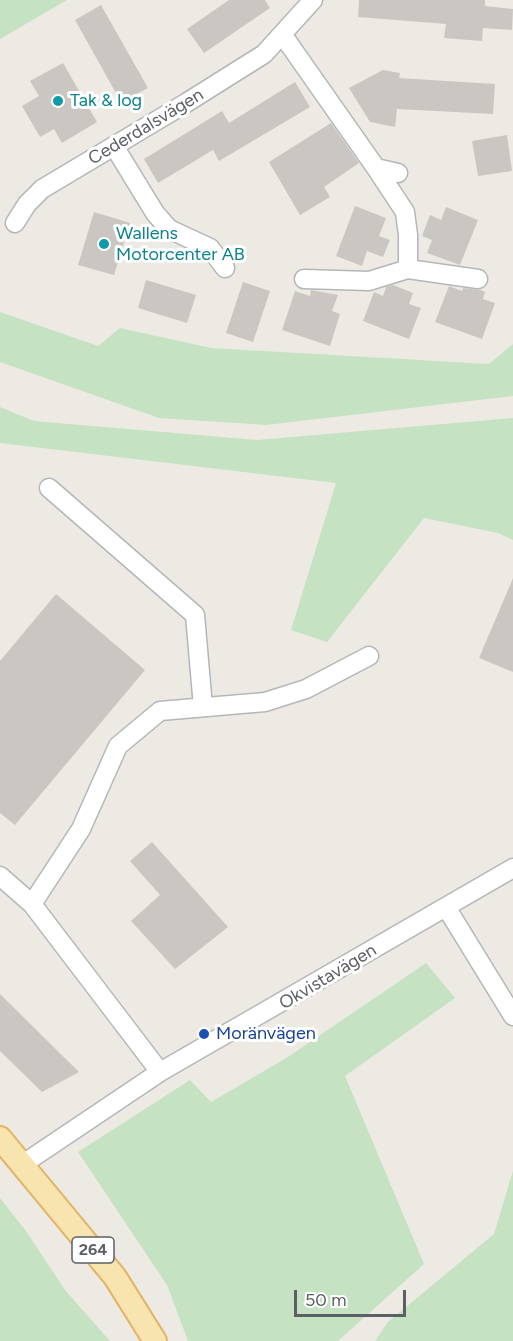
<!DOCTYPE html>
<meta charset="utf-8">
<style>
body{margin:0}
#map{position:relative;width:513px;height:1341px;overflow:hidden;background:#edeae4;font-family:Figtree,sans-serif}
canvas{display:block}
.scale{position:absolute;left:294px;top:1290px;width:112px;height:27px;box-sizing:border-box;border:3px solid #5c5f63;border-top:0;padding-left:8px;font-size:18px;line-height:21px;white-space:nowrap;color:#5c5f63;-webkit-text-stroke:4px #fff;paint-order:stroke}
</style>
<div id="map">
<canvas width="513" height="1341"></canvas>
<div class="scale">50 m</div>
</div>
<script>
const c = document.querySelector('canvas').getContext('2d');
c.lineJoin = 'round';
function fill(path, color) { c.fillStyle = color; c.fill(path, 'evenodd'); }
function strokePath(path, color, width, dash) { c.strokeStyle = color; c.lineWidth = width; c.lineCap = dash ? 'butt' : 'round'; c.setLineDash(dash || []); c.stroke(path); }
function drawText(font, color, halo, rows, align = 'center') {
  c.font = font + ' Figtree,sans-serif'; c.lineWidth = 6; c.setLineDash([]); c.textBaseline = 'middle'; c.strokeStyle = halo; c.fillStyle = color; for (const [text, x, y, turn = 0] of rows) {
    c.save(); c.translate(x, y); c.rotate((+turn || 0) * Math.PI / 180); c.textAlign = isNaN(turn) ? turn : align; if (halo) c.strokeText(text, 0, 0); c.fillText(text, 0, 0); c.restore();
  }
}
fill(new Path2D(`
 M 0,0 L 67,0 L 0,39 Z
 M 0,312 L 98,346 L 120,328 L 211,348 L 489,364 L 513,344 L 513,396 L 266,425 L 159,418 L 0,362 Z
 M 0,407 L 34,421 L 257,440 L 513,418 L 513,540 L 498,533 L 424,518 L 327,642 L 291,630 L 336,483 L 0,443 Z
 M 426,963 L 455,998 L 345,1076 L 424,1264 L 338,1341 L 188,1341 L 167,1285 L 78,1152 L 190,1080 L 211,1102 L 288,1057 Z
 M 513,1171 L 513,1341 L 375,1341 L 388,1322 L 494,1234 Z
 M 0,1198 L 26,1231 L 65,1290 L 110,1341 L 0,1341 Z`), '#c5e2c2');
fill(new Path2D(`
 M 229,0 L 265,0 L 270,8 L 204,53 L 187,29 Z
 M 359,0 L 485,0 L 485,6 L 513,9 L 512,30 L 483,28 L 482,41 L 444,38 L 446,24 L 358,17 Z
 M 101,5 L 148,88 L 121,102 L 75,20 Z
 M 63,63 L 97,122 L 62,143 L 54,129 L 40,137 L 22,106 L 39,96 L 30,81 Z
 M 383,70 L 400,73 L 399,78 L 495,84 L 493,114 L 397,109 L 395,127 L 370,122 L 349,88 Z
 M 295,82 L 310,107 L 219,161 L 213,150 L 158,183 L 144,159 L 222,111 L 229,123 Z
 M 331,123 L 359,163 L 324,187 L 330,197 L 300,215 L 269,162 Z
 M 507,135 L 512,171 L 478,176 L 472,141 Z
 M 355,206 L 386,218 L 379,236 L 390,240 L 383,257 L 367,251 L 362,266 L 336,256 Z
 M 446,207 L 478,220 L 460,265 L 427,253 L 432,240 L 422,236 L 430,215 L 441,220 Z
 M 94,212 L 130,223 L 114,275 L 78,265 Z
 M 146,280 L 196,295 L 187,323 L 138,308 Z
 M 243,282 L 270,291 L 253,342 L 226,333 Z
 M 393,285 L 413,293 L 409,304 L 421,308 L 409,339 L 363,321 L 374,292 L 383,296 L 386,287 Z
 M 449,286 L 462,291 L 463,288 L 481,290 L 485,292 L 483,299 L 495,303 L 482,339 L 435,322 Z
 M 311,290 L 338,295 L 332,311 L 340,314 L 330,346 L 282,330 L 295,291 L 310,296 Z
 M 513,578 L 513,672 L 479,658 Z
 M 56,594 L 145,670 L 15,825 L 0,813 L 0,661 Z
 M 152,842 L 228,927 L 175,969 L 131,921 L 160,895 L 130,861 Z
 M 0,994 L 79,1072 L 42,1092 L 0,1051 Z`), '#cac7c2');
const minor = new Path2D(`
 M 282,34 L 376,168 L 398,173
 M 114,146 L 155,213 L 169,229 L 210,248 L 225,268
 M 15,223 L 27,204 L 42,189 L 186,103 L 264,54 L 313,0
 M 408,269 L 478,279
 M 304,279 L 369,281 L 408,269 L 408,235 L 405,212 L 376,168
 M 49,488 L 195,615 L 203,707
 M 0,876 L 32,904 L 160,1072
 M 32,904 L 81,829 L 118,746 L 160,711 L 265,702 L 306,689 L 369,656
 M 446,907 L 513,1016
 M 23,1164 L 160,1072 L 513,868`);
const major = new Path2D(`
 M 0,1138 L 115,1277 L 155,1341`);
strokePath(minor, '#b4b6b9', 21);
strokePath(major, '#e3b466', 26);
strokePath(minor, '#fff', 18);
strokePath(major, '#f7e4ae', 22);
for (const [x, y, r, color] of [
 [58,101,6,"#0f9aa8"],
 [104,244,6,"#0f9aa8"],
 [204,1034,6,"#1a4fb4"]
]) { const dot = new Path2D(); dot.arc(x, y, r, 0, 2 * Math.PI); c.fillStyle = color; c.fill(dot); strokePath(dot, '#fff', 2); }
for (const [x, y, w] of [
 [93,1250,42]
]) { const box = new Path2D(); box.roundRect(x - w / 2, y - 13, w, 26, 4.5); c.fillStyle = '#fff'; c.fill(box); strokePath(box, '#5c5f63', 1.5); }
drawText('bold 16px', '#5c5f63', null, [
 ["264",93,1250]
]);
drawText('18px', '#0d838f', '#fff', [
 ["Tak & log",70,101],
 ["Wallens",116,234],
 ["Motorcenter AB",116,255]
], 'left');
drawText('18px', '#5c5f63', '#fff', [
 ["Cederdalsvägen",146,127,-31],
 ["Okvistavägen",328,977,-31]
]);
drawText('18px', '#164399', '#fff', [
 ["Moränvägen",216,1034]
], 'left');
</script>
